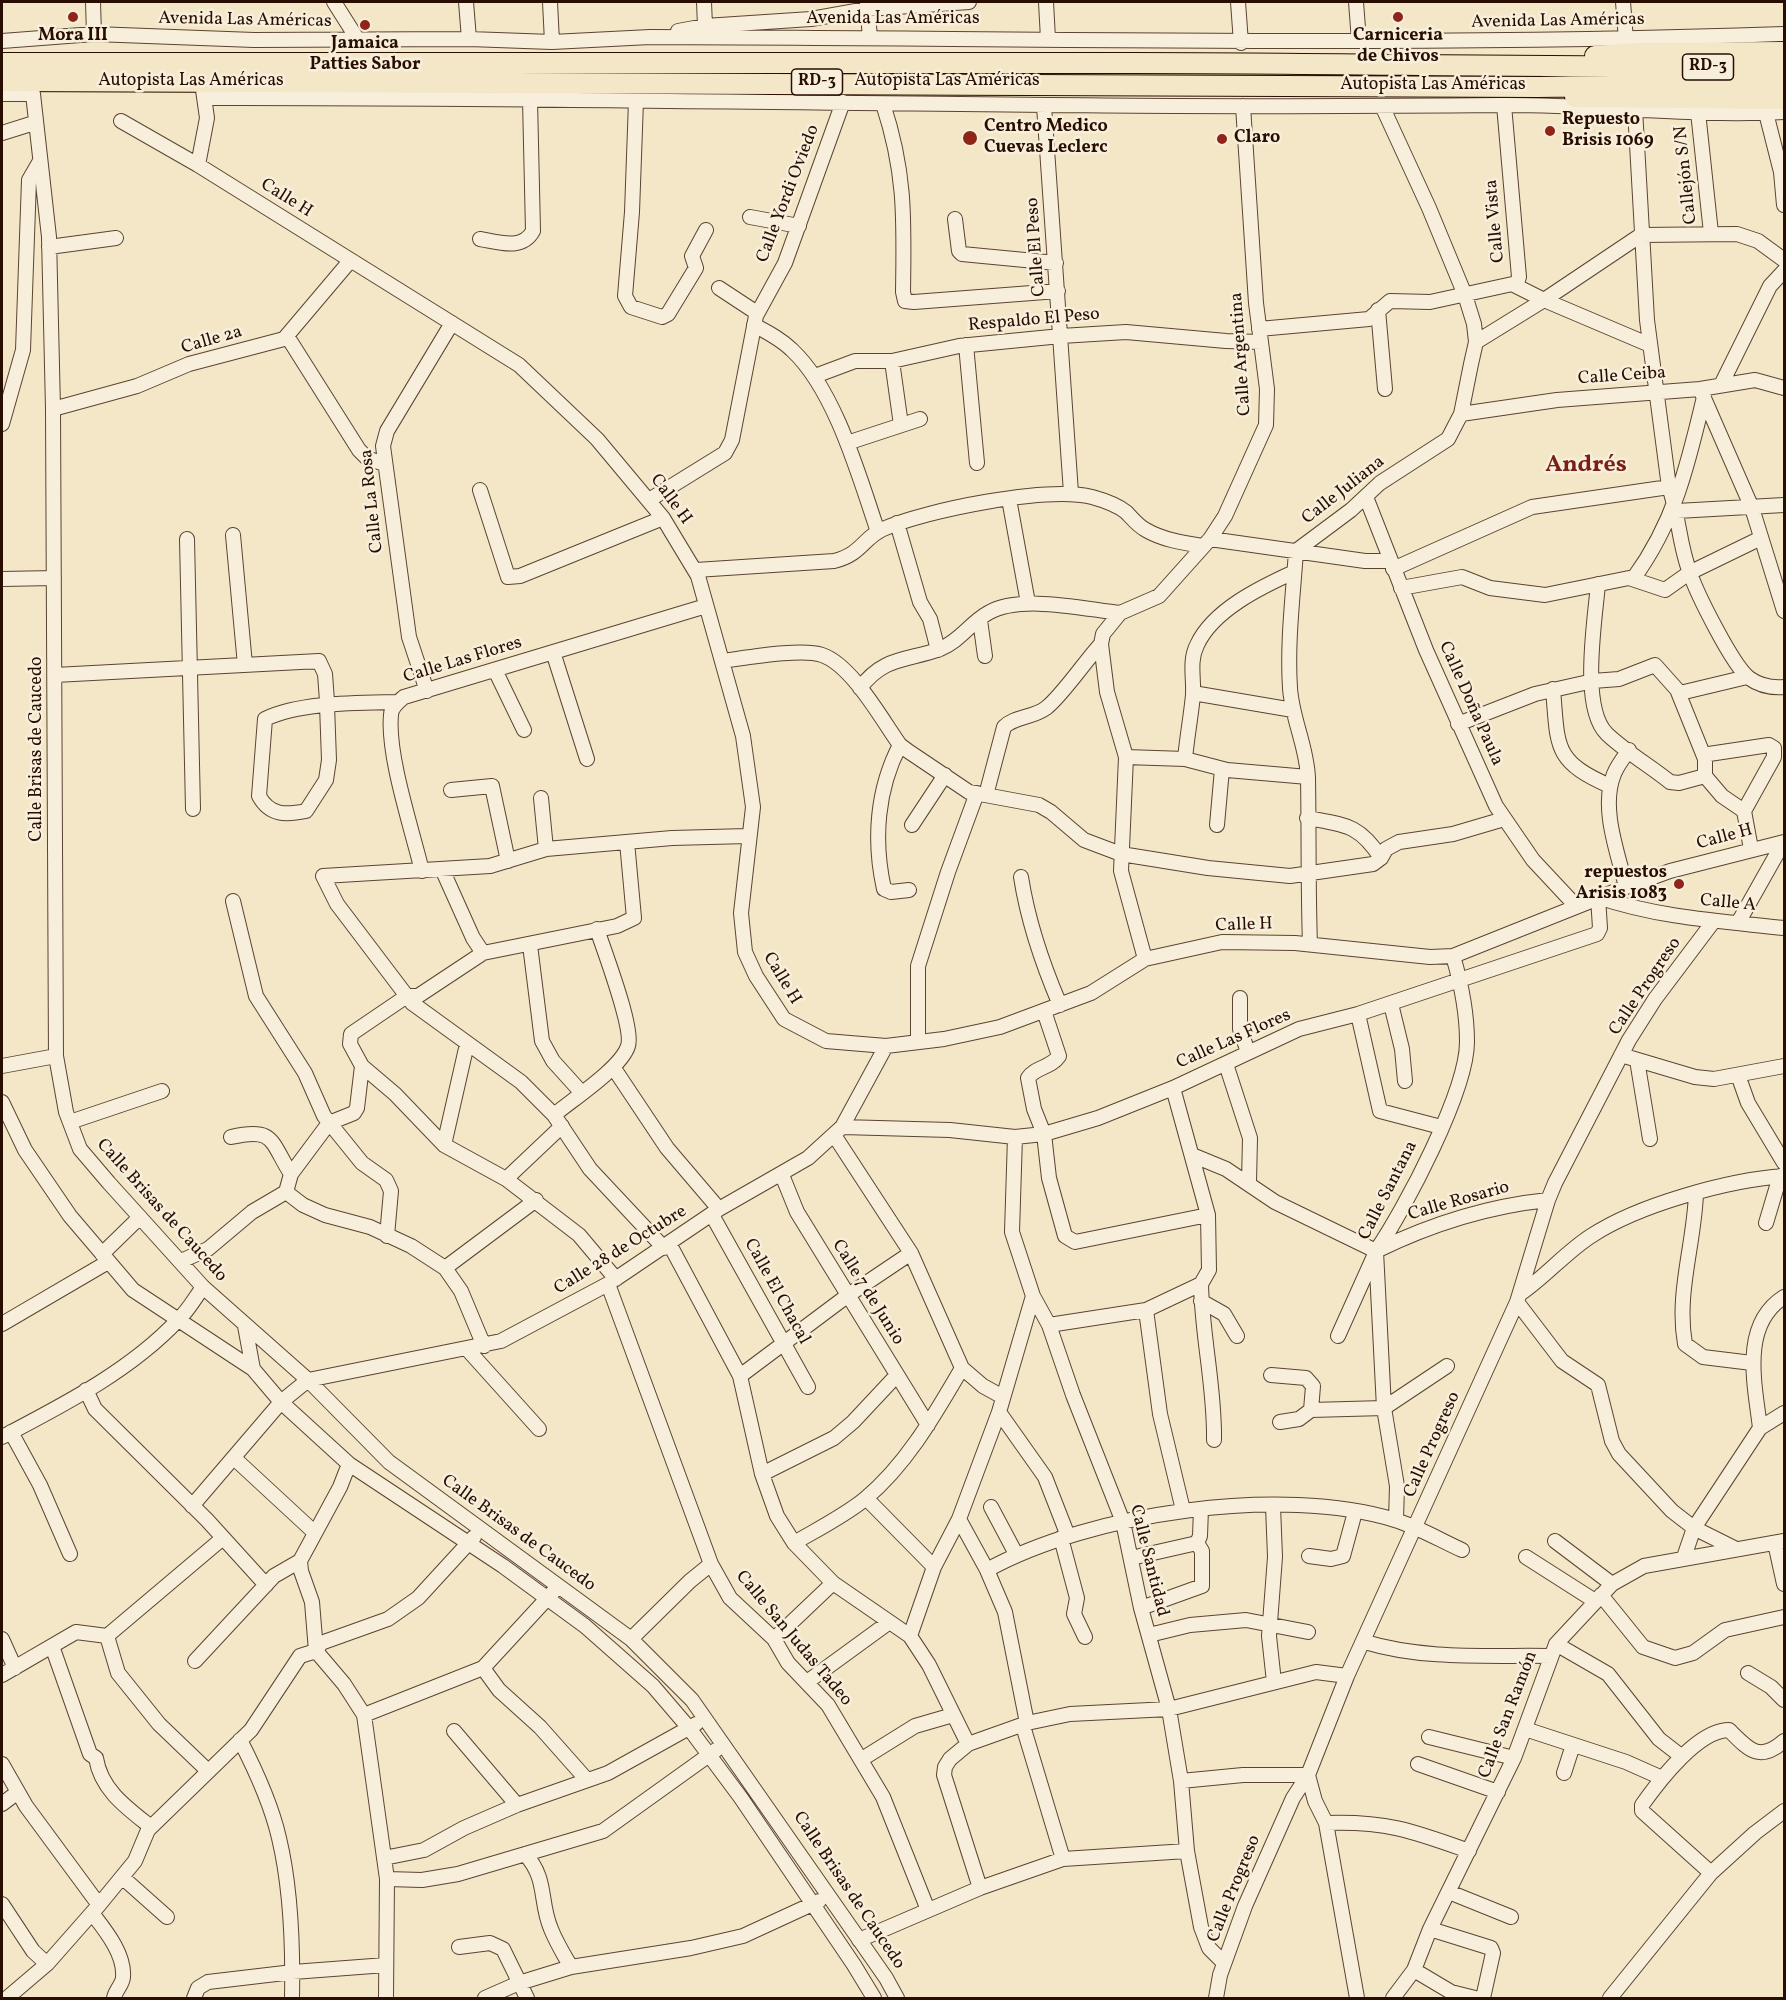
<!DOCTYPE html>
<meta charset="utf-8">
<style>
body{margin:0}
#map{position:relative;width:1786px;height:2000px;overflow:hidden;background:#f3e7c7;font-family:Vollkorn,serif}
canvas{display:block}
.frame{position:absolute;inset:0;border:3px solid #280e00;pointer-events:none}
</style>
<div id="map">
<canvas width="1786" height="2000"></canvas>
<div class="frame"></div>
</div>
<script>
const c = document.querySelector('canvas').getContext('2d');
c.lineJoin = 'round';
function strokePath(path, color, width, dash) { c.strokeStyle = color; c.lineWidth = width; c.lineCap = dash ? 'butt' : 'round'; c.setLineDash(dash || []); c.stroke(path); }
function drawText(font, color, halo, rows, align = 'center') {
  c.font = font + ' Vollkorn,serif'; c.lineWidth = 5; c.setLineDash([]); c.textBaseline = 'middle'; c.strokeStyle = halo; c.fillStyle = color; for (const [text, x, y, turn = 0] of rows) {
    c.save(); c.translate(x, y); c.rotate((+turn || 0) * Math.PI / 180); c.textAlign = isNaN(turn) ? turn : align; if (halo) c.strokeText(text, 0, 0); c.fillText(text, 0, 0); c.restore();
  }
}
const minor = new Path2D(`
 M 93,2 L 94,34
 M 334,2 L 358,40
 M 466,2 L 469,39
 M 550,2 L 552,42
 M 704,2 L 705,26
 M 867,2 L 870,38
 M 1046,2 L 1048,39
 M 1238,2 L 1241,43
 M 1356,2 L 1359,41
 M 1623,2 L 1626,40
 M 678,31 L 705,26 L 811,19 L 867,9 L 969,2
 M 2,41 L 94,34 L 254,40 L 469,39 L 552,42 L 650,37 C 1028,38 1406,47 1784,34
 M 2,94 L 33,94 L 49,237 L 53,409 L 56,1056 L 66,1112 L 80,1149 L 109,1183 L 203,1287 L 308,1380 L 389,1462 L 631,1639 L 692,1700 L 886,1978 L 897,1998
 M 205,98 C 637,97 1068,110 1499,105 C 1594,104 1689,117 1784,112
 M 636,101 L 632,212 L 625,296 L 631,307 L 662,317 L 668,314 L 696,268 L 692,256 L 706,230
 M 883,104 C 906,173 904,221 903,292 L 905,301 L 914,302 L 1058,291
 M 1044,106 L 1071,493
 M 1635,109 L 1647,320 L 1669,487 C 1679,515 1679,545 1690,573 C 1697,594 1733,666 1749,678 C 1760,686 1772,688 1784,687
 M 1698,112 L 1711,233
 M 1766,113 L 1781,172 L 1784,205
 M 121,121 L 198,165 L 519,365 L 597,439 L 663,518 L 698,576 L 743,736 L 753,807 L 741,913 L 745,952 L 756,976 L 784,1019 L 826,1041 L 886,1046 L 944,1039 L 1000,1027 L 1091,993 L 1145,959 L 1222,942 L 1295,943 L 1430,957 L 1453,956 L 1626,887 L 1670,871 L 1784,842
 M 2,133 L 34,123
 M 198,165 L 207,118 L 203,90
 M 750,217 L 799,226
 M 955,219 L 959,251 L 962,254 L 1056,263
 M 480,239 C 498,242 522,251 533,231 L 530,100
 M 49,247 L 116,238
 M 1514,285 L 1544,300 L 1650,345
 M 719,288 L 757,313
 M 1378,310 L 1385,389
 M 754,325 C 767,332 781,339 792,350 C 835,390 859,476 878,532
 M 1259,329 L 1369,319 L 1390,301 L 1430,302 L 1517,283 L 1519,277 L 1504,105
 M 287,336 L 359,450 L 367,458 L 384,464
 M 1476,342 L 1544,300 L 1641,235 L 1737,234 L 1758,241 L 1784,260
 M 966,345 L 977,463
 M 892,361 L 901,425
 M 815,376 L 855,361 L 892,361 L 959,346 L 1061,336 L 1126,332 L 1226,341 L 1261,342
 M 1722,383 L 1770,286 L 1784,271
 M 1700,389 L 1752,508 L 1784,611
 M 53,409 L 137,386 L 189,364 L 284,339 L 350,261
 M 1461,414 L 1557,400 L 1700,389 L 1755,380 L 1784,388
 M 2,424 L 23,350 L 29,180 L 40,161
 M 847,443 L 920,419
 M 480,490 L 508,577 L 520,576 L 663,518
 M 1366,497 L 1426,650 L 1496,806 L 1533,860 L 1576,906
 M 1009,499 L 1028,603
 M 649,500 L 725,453 L 732,440 L 756,316 L 785,263 L 843,102
 M 1677,511 L 1784,505
 M 897,523 L 920,602 L 930,619 L 938,650
 M 233,535 L 245,665
 M 187,539 L 193,809
 M 1210,539 L 1365,561 L 1389,561
 M 1393,569 L 1532,507 L 1669,487
 M 696,570 L 834,561 C 862,554 863,538 883,529 C 926,510 1047,486 1092,497 C 1103,500 1117,505 1126,512 C 1132,518 1138,526 1146,530 C 1163,540 1184,543 1203,546
 M 2,579 L 54,578
 M 1633,579 C 1675,522 1688,464 1704,397
 M 1598,584 C 1595,620 1580,708 1607,734 C 1626,752 1650,766 1670,782 L 1679,783 L 1705,776
 M 1401,588 L 1462,577 L 1490,588 L 1545,595 L 1629,578 L 1665,590 L 1689,573 L 1761,538
 M 980,620 L 985,656
 M 553,652 L 587,759
 M 722,661 C 746,658 801,648 822,655 C 852,665 882,720 900,745 L 908,751 L 969,792 L 1039,805 L 1051,812 L 1084,840 L 1121,854 L 1208,868 L 1290,876 L 1373,864 L 1381,858 L 1386,849 L 1399,842 L 1453,834 L 1504,819
 M 495,670 L 524,730
 M 55,675 L 319,661 L 325,674 L 327,701 L 327,705 L 329,760 L 326,780 L 306,811 C 286,815 270,816 259,796 L 265,719 C 300,702 358,703 398,702
 M 860,688 C 884,656 907,661 940,649 C 960,641 970,623 988,613 C 1021,594 1083,609 1120,613
 M 1553,689 C 1558,747 1553,761 1610,786
 M 427,691 L 409,637 L 383,446 L 387,431 L 452,323
 M 1678,692 L 1705,759 L 1705,776 L 1722,796 L 1744,811 L 1751,849
 M 1193,693 L 1293,710
 M 1458,724 L 1535,694 L 1593,681 L 1619,679 L 1655,665 L 1680,693 L 1747,677
 M 900,745 C 877,789 873,840 884,889 L 891,892 L 909,890
 M 1126,757 L 1185,759 L 1227,770 L 1308,777
 M 1185,759 C 1187,737 1191,716 1193,695 C 1194,678 1189,661 1197,645 C 1213,610 1261,587 1294,572
 M 1705,759 L 1709,754 L 1769,745 L 1774,748 L 1774,757 L 1744,811
 M 451,790 L 492,786 L 508,861
 M 986,795 L 1004,727 C 1015,716 1033,718 1046,708 C 1061,697 1086,660 1101,644
 M 541,798 L 546,849
 M 1307,818 C 1345,825 1359,824 1381,858
 M 912,825 L 945,775
 M 1217,825 L 1222,769
 M 442,869 L 473,938 L 483,953 L 617,926 L 634,918 L 627,842
 M 422,871 C 412,829 387,755 391,715 C 391,707 398,702 404,697 L 706,606
 M 1021,877 C 1028,922 1042,963 1060,1005
 M 1626,887 C 1618,853 1600,808 1614,774 C 1617,766 1624,757 1629,750
 M 233,901 L 256,996 L 305,1073 L 324,1116 L 362,1163 L 386,1180 L 391,1191 L 387,1236
 M 1738,923 L 1783,843
 M 1310,944 C 1308,889 1309,834 1308,778 C 1307,747 1292,719 1290,688 C 1287,643 1293,596 1296,551 L 1351,510 L 1380,483 L 1448,439 L 1461,414 L 1471,364 L 1476,342 L 1474,324 L 1465,295 L 1429,208 L 1383,108
 M 530,945 L 542,1041 L 553,1061 L 581,1092
 M 1145,959 L 1121,871 L 1126,757 L 1107,692 L 1101,644 L 1103,634 L 1120,613 L 1159,596 L 1210,539 L 1225,516 L 1266,425 L 1267,389 L 1256,303 L 1243,106
 M 1240,998 L 1240,1029 L 1248,1052
 M 1391,1004 L 1402,1049 L 1405,1081
 M 1044,1011 L 1059,1056 C 1051,1068 1035,1067 1028,1078 L 1034,1109 L 1044,1134 L 1049,1178 L 1065,1236 L 1075,1242 L 1208,1215
 M 1358,1014 L 1380,1111 L 1441,1127
 M 918,1042 L 918,966 L 948,872 L 977,793
 M 1621,1055 L 1695,1077 L 1714,1079 L 1784,1066
 M 1637,1060 L 1650,1139
 M 1226,1064 L 1250,1138 L 1249,1182
 M 2,1066 L 56,1056
 M 362,1066 L 395,1094 L 444,1145 L 506,1179 L 579,1235 L 616,1279
 M 613,1067 L 667,1148 L 719,1209
 M 1738,1075 L 1748,1103 L 1784,1163
 M 2,1102 L 25,1150 L 70,1216 L 133,1290 L 253,1369
 M 554,1115 C 573,1099 621,1068 628,1046 C 634,1028 604,951 597,929
 M 70,1122 L 162,1091
 M 842,1127 L 950,1130 L 1015,1137 L 1044,1134 L 1098,1118 L 1173,1088 L 1299,1029 L 1358,1014 L 1597,934 L 1600,928 L 1598,897 C 1660,918 1720,921 1784,928
 M 834,1135 L 911,1253 L 962,1368 L 983,1386 L 1003,1397
 M 231,1137 C 275,1127 270,1141 291,1174
 M 1015,1137 L 1012,1232 L 1033,1296 L 1049,1325 L 1073,1395 L 1123,1522 L 1141,1608 L 1169,1709 L 1181,1781 L 1187,1851 L 1201,1927 L 1209,1948 L 1224,1963
 M 444,1145 L 467,1044
 M 1192,1155 L 1226,1169 L 1275,1202 L 1376,1251 C 1429,1225 1489,1206 1548,1200
 M 782,1175 L 797,1212 L 928,1425
 M 506,1179 L 562,1126
 M 286,1192 L 291,1174 L 329,1123 L 354,1113 L 357,1108 L 362,1066 L 350,1044 L 351,1034 L 407,996 L 418,996 L 483,953
 M 1696,1194 C 1694,1245 1676,1294 1685,1344 L 1703,1357 L 1752,1363
 M 712,1215 L 808,1387
 M 1766,1223 L 1780,1176
 M 670,1245 L 740,1376 L 762,1474 L 777,1516 L 794,1543 L 833,1583 L 910,1636 L 929,1665 L 968,1744
 M 664,1248 L 590,1169 L 554,1115 L 521,1082 L 412,1003 L 337,904 L 323,876 L 490,866 L 546,849 L 672,838 L 748,836
 M 102,1254 L 140,1217
 M 181,1261 L 208,1249 L 252,1212 L 286,1192 L 303,1205 L 325,1215 L 370,1227 L 411,1246 L 445,1268 L 461,1291 L 484,1346
 M 445,1268 L 536,1200
 M 608,1284 L 711,1564 L 730,1598 L 774,1639 L 788,1663 L 828,1705 L 883,1797 L 928,1910
 M 1201,1284 C 1202,1337 1215,1388 1214,1440
 M 1520,1294 C 1545,1277 1566,1252 1591,1236 C 1638,1205 1728,1180 1784,1176
 M 1201,1301 L 1224,1314 L 1237,1336
 M 1517,1302 L 1562,1361 L 1598,1385 L 1612,1441 L 1619,1454 L 1672,1511 L 1694,1528 L 1736,1549
 M 1146,1310 L 1160,1414 L 1183,1510
 M 2,1324 L 108,1262
 M 1049,1325 L 1146,1310 L 1201,1284 L 1209,1270 L 1208,1215 L 1173,1088
 M 245,1326 L 253,1369 L 281,1402 L 349,1464 L 503,1566 L 585,1626 L 653,1686 L 689,1728 L 741,1798 L 854,1965 L 874,1998
 M 1338,1336 L 1374,1256
 M 467,1349 L 539,1429
 M 1271,1375 L 1306,1378 L 1313,1386 L 1311,1410 L 1299,1419 L 1280,1422
 M 740,1376 L 847,1296 L 911,1253
 M 86,1390 L 95,1409 L 207,1520 L 266,1585
 M 1311,1410 L 1384,1408 L 1447,1366
 M 999,1412 L 1045,1477 L 1068,1536
 M 1760,1428 C 1755,1385 1740,1325 1784,1297
 M 11,1432 L 40,1485 L 70,1554
 M 2,1437 C 63,1405 130,1371 178,1320 C 188,1311 195,1298 203,1287
 M 234,1458 L 314,1532
 M 762,1474 L 834,1438 L 853,1422 L 897,1375
 M 866,1498 L 934,1567
 M 192,1506 L 281,1402 L 308,1380 L 501,1341 L 608,1284 L 719,1209 L 808,1158 L 842,1127 L 886,1046
 M 1273,1506 L 1275,1557 L 1269,1636 L 1274,1682
 M 991,1507 L 1016,1554
 M 959,1519 L 987,1570 L 1005,1612 L 1027,1723
 M 1396,1520 L 1397,1486 L 1384,1408 L 1376,1251 C 1405,1209 1467,1091 1467,1042 C 1467,1013 1461,983 1453,956
 M 474,1537 L 418,1598 L 388,1619 L 321,1643 L 316,1651 L 344,1684 L 364,1715 L 387,1879 L 422,1880 L 458,1874 L 603,1831 L 716,1750
 M 1061,1538 L 1077,1598 L 1074,1614 L 1085,1637
 M 1555,1541 L 1612,1584
 M 794,1543 C 818,1529 844,1516 865,1499 C 907,1464 935,1414 962,1368
 M 1197,1543 L 1200,1536 L 1201,1509
 M 1775,1543 L 1784,1584
 M 1309,1556 L 1331,1559 L 1343,1556 L 1355,1512
 M 1526,1557 L 1595,1601
 M 1684,1557 L 1694,1528 L 1760,1428 L 1784,1413
 M 1131,1558 L 1197,1543
 M 987,1570 C 1090,1513 1282,1485 1395,1520 C 1418,1527 1440,1540 1462,1550
 M 1601,1595 L 1643,1647 L 1675,1658 L 1693,1653 L 1725,1630 L 1784,1617
 M 1141,1608 L 1202,1586 L 1202,1551 L 1197,1543
 M 1149,1635 L 1190,1625 L 1246,1620 L 1308,1632
 M 107,1636 L 223,1538
 M 910,1636 L 934,1567 L 959,1519 L 999,1412 L 1033,1296
 M 2,1639 L 15,1668
 M 631,1639 L 690,1581 L 711,1564
 M 774,1639 L 833,1583
 M 1365,1642 C 1424,1660 1489,1655 1551,1656
 M 1556,1644 L 1608,1674 L 1659,1739 L 1681,1756
 M 52,1646 L 90,1754 L 96,1758 C 101,1790 127,1808 151,1827
 M 195,1661 L 274,1576 L 300,1561
 M 483,1668 L 499,1690 L 540,1727 L 587,1780
 M 1748,1673 L 1771,1687 L 1784,1700
 M 2,1675 L 76,1632 L 107,1636 L 118,1673 L 159,1724 L 207,1770
 M 807,1682 L 888,1623
 M 364,1715 L 483,1668 L 553,1592
 M 1023,1726 L 1063,1859
 M 1525,1729 L 1626,1762 L 1662,1778
 M 454,1731 L 517,1805
 M 1429,1737 L 1514,1758
 M 240,1740 C 256,1771 271,1803 279,1838 C 291,1888 293,1947 292,1998
 M 862,1759 L 915,1726 L 953,1715
 M 2,1764 L 26,1806 L 99,1905
 M 1418,1764 L 1498,1792
 M 1564,1773 L 1573,1745
 M 1181,1781 L 1243,1775 L 1308,1775 L 1315,1801 L 1326,1823 L 1357,1998
 M 2,1804 L 18,1792
 M 1326,1823 C 1387,1821 1413,1831 1469,1851
 M 525,1854 C 548,1879 539,1901 551,1929 C 556,1942 564,1955 571,1967
 M 384,1858 L 424,1850 L 464,1828 L 517,1805 L 608,1773 L 696,1724
 M 1711,1873 L 1642,1811 L 1642,1805 C 1659,1781 1698,1730 1729,1730 C 1748,1749 1759,1763 1784,1741
 M 122,1877 L 167,1917
 M 980,1888 L 944,1775 L 945,1767 L 950,1759 L 968,1744 L 1027,1723 L 1070,1714 L 1169,1709 L 1316,1672 L 1347,1676
 M 1449,1892 L 1511,1917
 M 2,1904 L 33,1951 L 47,1964
 M 92,1913 C 105,1930 125,1954 123,1977 C 123,1984 115,1991 114,1998
 M 1430,1929 L 1491,1948 L 1493,1953 L 1483,1998
 M 859,1940 L 980,1888 L 1063,1859 L 1187,1851
 M 459,1947 L 490,1943 L 503,1949 L 527,1998
 M 1414,1970 L 1451,1992 L 1475,1998
 M 7,1998 L 47,1964 L 99,1905 L 135,1861 L 148,1830 L 251,1730 L 300,1656 L 316,1651 L 312,1602 L 301,1571 L 300,1561 L 340,1487 L 349,1464
 M 194,1998 L 198,1988 L 208,1982 L 293,1972 L 386,1965
 M 386,1998 L 387,1879
 M 485,1998 L 519,1983 L 571,1967 L 691,1948 L 743,1936 L 819,1901
 M 1216,1998 L 1220,1975 L 1245,1906 L 1293,1798 L 1308,1775 L 1347,1676 L 1517,1302 L 1548,1200 L 1555,1183 L 1629,1040 L 1655,999 L 1713,922
 M 1393,1998 L 1414,1970 L 1430,1929 L 1514,1758 L 1556,1644 L 1612,1584 L 1644,1566 L 1784,1541
 M 1610,1998 L 1711,1873 L 1755,1833 L 1784,1811`);
const highway = new Path2D(`
 M 1595,56 L 1637,53 L 1784,52
 M 2,63 C 366,64 730,63 1095,63 C 1325,62 1554,69 1784,66
 M 2,81 L 1539,87 L 1734,84 L 1784,80
 M 1575,97 L 1784,99`);
strokePath(minor, '#5b4432', 16);
strokePath(highway, '#280e00', 22);
strokePath(minor, '#f7efdb', 14);
strokePath(highway, '#f3e7c7', 20);
for (const [x, y, r, color] of [
 [73,17,6,"#8f2418"],
 [1398,17,6,"#8f2418"],
 [365,25,6,"#8f2418"],
 [1550,131,6,"#8f2418"],
 [970,138,8,"#8f2418"],
 [1222,139,6,"#8f2418"],
 [1679,884,6,"#8f2418"]
]) { const dot = new Path2D(); dot.arc(x, y, r, 0, 2 * Math.PI); c.fillStyle = color; c.fill(dot); strokePath(dot, '#f7efdb', 2); }
for (const [x, y, w] of [
 [1708,67,51],
 [817,82,51]
]) { const box = new Path2D(); box.roundRect(x - w / 2, y - 13, w, 26, 4.5); c.fillStyle = '#f7efdb'; c.fill(box); strokePath(box, '#280e00', 1.5); }
drawText('bold 16px', '#280e00', null, [
 ["RD-3",1708,67],
 ["RD-3",817,82]
]);
drawText('18px', '#280e00', '#f7efdb', [
 ["Avenida Las Américas",893,20],
 ["Avenida Las Américas",245,21,1],
 ["Avenida Las Américas",1558,22,-1],
 ["Autopista Las Américas",191,82],
 ["Autopista Las Américas",947,82],
 ["Autopista Las Américas",1433,86],
 ["Callejón S/N",1687,175,-96],
 ["Calle Yordi Oviedo",789,194,-69],
 ["Calle H",286,199,32],
 ["Calle Vista",1496,221,-95],
 ["Calle El Peso",1037,247,-94],
 ["Respaldo El Peso",1034,321,-5],
 ["Calle 2a",212,341,-16],
 ["Calle Argentina",1242,354,-94],
 ["Calle Ceiba",1622,377,-4],
 ["Calle Juliana",1344,491,-38],
 ["Calle H",670,500,54],
 ["Calle La Rosa",373,501,-96],
 ["Calle Las Flores",463,661,-17],
 ["Calle Doña Paula",1470,704,66],
 ["Calle Brisas de Caucedo",38,749,-90],
 ["Calle H",1725,838,-15],
 ["Calle A",1728,904,5],
 ["Calle H",1244,926,-2],
 ["Calle H",781,979,59],
 ["Calle Progreso",1646,987,-56],
 ["Calle Las Flores",1234,1040,-24],
 ["Calle Santana",1389,1191,-63],
 ["Calle Rosario",1459,1202,-16],
 ["Calle Brisas de Caucedo",161,1211,48],
 ["Calle 28 de Octubre",621,1251,-32],
 ["Calle El Chacal",776,1292,61],
 ["Calle 7 de Junio",867,1293,58],
 ["Calle Progreso",1433,1445,-66],
 ["Calle Brisas de Caucedo",518,1534,36],
 ["Calle Santidad",1148,1561,76],
 ["Calle San Judas Tadeo",793,1639,50],
 ["Calle San Ramón",1509,1715,-69],
 ["Calle Progreso",1235,1889,-68],
 ["Calle Brisas de Caucedo",848,1891,56]
]);
drawText('bold 18px', '#280e00', '#f7efdb', [
 ["Mora III",73,37],
 ["Carniceria",1398,37],
 ["de Chivos",1398,58],
 ["Jamaica",365,45],
 ["Patties Sabor",365,66],
 ["Repuesto",1562,121,"left"],
 ["Brisis 1069",1562,142,"left"],
 ["Centro Medico",984,128,"left"],
 ["Cuevas Leclerc",984,149,"left"],
 ["Claro",1234,139,"left"],
 ["repuestos",1667,874,"right"],
 ["Arisis 1083",1667,895,"right"]
]);
drawText('bold 24px', '#7a1f14', '#f7efdb', [
 ["Andrés",1586,467]
]);
</script>
